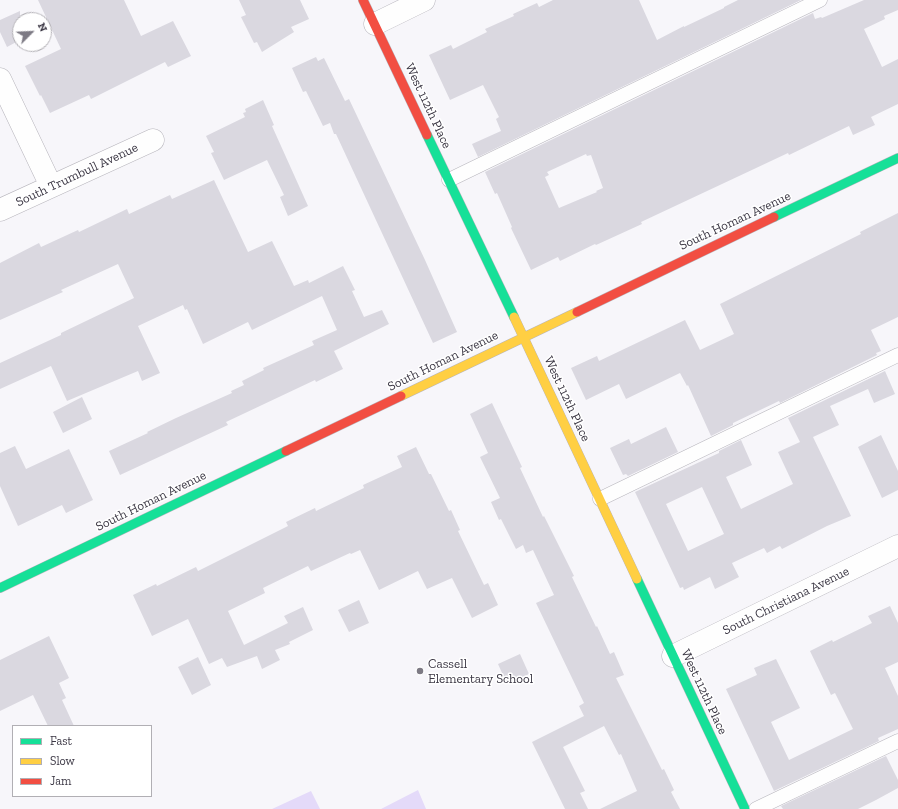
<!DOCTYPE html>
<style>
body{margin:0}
#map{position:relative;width:898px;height:809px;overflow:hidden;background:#f7f6fa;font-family:"Zilla Slab",serif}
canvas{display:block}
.legend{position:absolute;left:12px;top:725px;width:140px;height:72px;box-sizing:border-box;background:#fff;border:1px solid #b1afb4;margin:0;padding:5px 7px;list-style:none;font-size:12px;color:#3b3744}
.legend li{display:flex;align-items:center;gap:8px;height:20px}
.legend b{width:20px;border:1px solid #b1afb4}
.north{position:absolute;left:12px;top:12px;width:40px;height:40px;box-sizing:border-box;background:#fff;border:1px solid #b1afb4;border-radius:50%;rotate:66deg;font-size:11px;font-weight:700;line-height:16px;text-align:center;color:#3b3744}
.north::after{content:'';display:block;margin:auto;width:14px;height:18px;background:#7d7a84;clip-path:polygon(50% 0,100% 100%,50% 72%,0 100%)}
</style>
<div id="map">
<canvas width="898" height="809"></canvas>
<ul class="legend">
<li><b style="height:5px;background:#16e098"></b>Fast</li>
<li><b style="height:5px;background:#ffcf43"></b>Slow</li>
<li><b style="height:5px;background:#f24e42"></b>Jam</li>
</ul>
<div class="north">N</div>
</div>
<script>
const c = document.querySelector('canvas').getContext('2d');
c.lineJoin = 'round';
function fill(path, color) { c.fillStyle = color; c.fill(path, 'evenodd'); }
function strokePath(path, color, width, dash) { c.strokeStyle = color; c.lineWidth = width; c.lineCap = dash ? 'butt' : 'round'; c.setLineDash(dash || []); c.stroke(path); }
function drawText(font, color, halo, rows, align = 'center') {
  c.font = font + ' "Zilla Slab",serif'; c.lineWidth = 3; c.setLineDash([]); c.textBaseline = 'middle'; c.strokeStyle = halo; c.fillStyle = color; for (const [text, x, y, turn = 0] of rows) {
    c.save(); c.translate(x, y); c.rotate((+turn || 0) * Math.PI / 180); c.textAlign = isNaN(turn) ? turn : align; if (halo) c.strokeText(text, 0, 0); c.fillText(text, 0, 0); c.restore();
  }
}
fill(new Path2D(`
 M 418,790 L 426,809 L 381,809 Z
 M 311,791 L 320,809 L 272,809 Z`), '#e4daf9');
fill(new Path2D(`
 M 38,0 L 124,0 L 141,36 L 173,21 L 191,56 L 168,67 L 165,62 L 91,99 L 89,95 L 50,113 L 41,95 L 40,96 L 25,66 L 61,49 Z
 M 239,0 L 300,0 L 309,19 L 291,27 L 294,32 L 262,52 L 257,42 L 254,43 L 241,17 L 246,15 Z
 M 553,0 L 639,0 L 657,40 L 684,26 L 684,27 L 724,8 L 724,7 L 738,0 L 801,0 L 478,157 L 472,144 L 501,131 L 496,119 L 499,117 L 483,85 L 450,100 L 429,55 L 451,45 L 453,49 L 487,32 L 485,29 L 514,16 L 513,14 L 537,3 L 539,7 Z
 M 864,0 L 898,0 L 898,10 L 884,16 L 885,19 L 864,29 L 882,67 L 898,59 L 898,104 L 871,117 L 875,125 L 853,135 L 849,126 L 789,155 L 788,153 L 754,169 L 641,222 L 642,224 L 596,245 L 595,244 L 560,261 L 558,257 L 531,270 L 511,228 L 512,227 L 497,193 L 495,194 L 485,172 L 813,13 L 815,19 L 821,17 L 822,18 ZM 586,154 L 587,156 L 591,155 L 603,188 L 596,191 L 597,192 L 559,208 L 545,177 L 549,175 L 547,172 Z
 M 20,11 L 20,40 L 7,47 L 0,32 L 0,20 Z
 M 316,57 L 318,61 L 324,58 L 345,101 L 349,99 L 425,260 L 457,332 L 433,343 L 336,134 L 334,134 L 330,123 L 323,126 L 306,91 L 303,92 L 292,68 Z
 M 263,100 L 274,125 L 272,126 L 308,206 L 288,216 L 280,197 L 284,195 L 267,160 L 224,180 L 211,153 L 214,152 L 206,136 L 245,117 L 243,113 L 246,112 L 245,109 Z
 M 214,180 L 248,252 L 272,241 L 294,286 L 308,280 L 309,283 L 343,266 L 355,290 L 352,291 L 364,317 L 382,310 L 389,324 L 334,351 L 343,369 L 316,382 L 315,380 L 226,422 L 228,425 L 120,475 L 109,451 L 148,433 L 147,432 L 176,418 L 232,393 L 231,391 L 244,385 L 242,381 L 264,370 L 263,368 L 314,345 L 312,341 L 337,330 L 322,296 L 252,330 L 248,322 L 203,344 L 187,309 L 185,310 L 183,305 L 138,326 L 160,373 L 142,381 L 138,371 L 67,401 L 51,366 L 0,389 L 0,363 L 61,335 L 61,333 L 134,298 L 118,264 L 61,290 L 63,292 L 0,320 L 0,263 L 39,243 L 41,247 L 78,230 L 79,232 L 127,209 L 129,214 L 170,195 L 172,199 Z
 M 898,213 L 898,317 L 871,330 L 881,351 L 876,353 L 877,355 L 780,403 L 779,401 L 733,423 L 733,425 L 711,436 L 688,385 L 687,386 L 680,373 L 626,399 L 619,384 L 586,400 L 571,368 L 597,356 L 599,361 L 685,320 L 700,350 L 734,334 L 720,304 L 861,234 L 860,232 Z
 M 885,371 L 895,394 L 874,403 L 868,389 L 830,406 L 839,425 L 813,437 L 851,516 L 827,526 L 782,549 L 780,546 L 767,553 L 764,548 L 732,563 L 739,577 L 715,589 L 710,577 L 684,590 L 683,587 L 680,588 L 635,492 L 719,453 L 719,451 L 741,440 L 752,465 L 726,477 L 741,509 L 793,484 L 778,452 L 800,442 L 788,418 ZM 702,487 L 724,534 L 688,551 L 666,504 Z
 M 82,397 L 92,419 L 63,433 L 53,412 Z
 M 492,403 L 522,467 L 520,468 L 543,517 L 544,516 L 574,576 L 572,577 L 596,627 L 597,626 L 610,654 L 614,652 L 624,675 L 616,678 L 662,770 L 664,769 L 674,790 L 671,792 L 680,809 L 600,809 L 637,791 L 621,754 L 619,755 L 604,726 L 563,747 L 585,791 L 580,793 L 588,809 L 565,809 L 532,742 L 584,716 L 579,706 L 584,703 L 536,603 L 554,595 L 533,550 L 526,553 L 523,545 L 516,549 L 501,519 L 499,520 L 491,502 L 500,498 L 480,457 L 488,453 L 470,414 Z
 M 666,427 L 678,452 L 628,476 L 626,474 L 623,475 L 610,448 L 629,439 L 631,444 Z
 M 881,435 L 898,471 L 898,490 L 882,498 L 858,447 Z
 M 15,446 L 26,469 L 69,449 L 93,500 L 66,513 L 62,505 L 18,526 L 0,486 L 0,453 Z
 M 416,447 L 429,474 L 431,474 L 449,511 L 451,510 L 460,530 L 458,531 L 484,585 L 488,583 L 498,605 L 472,618 L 452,578 L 427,589 L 418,571 L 379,590 L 360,550 L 351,554 L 350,553 L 311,571 L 308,566 L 263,588 L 265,593 L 228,611 L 244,645 L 288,623 L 284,616 L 303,607 L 313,630 L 289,642 L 290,644 L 275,650 L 280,660 L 262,669 L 257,656 L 227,667 L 222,658 L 209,664 L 188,619 L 152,636 L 133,595 L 156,584 L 157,586 L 196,567 L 198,571 L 288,526 L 286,522 L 315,508 L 316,511 L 364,488 L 363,485 L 402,467 L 397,456 Z
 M 359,600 L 369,623 L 349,632 L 338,610 Z
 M 890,606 L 898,623 L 898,662 L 885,668 L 898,696 L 898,729 L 878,738 L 879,741 L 774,791 L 726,689 L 757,675 L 754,668 L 776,659 L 800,708 L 771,722 L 789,760 L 853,729 L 835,693 L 831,695 L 810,651 L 832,640 L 833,642 L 872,623 L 868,616 Z
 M 49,636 L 69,678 L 59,683 L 66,698 L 62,700 L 74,726 L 48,726 L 33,695 L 0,711 L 0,660 Z
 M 520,654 L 529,674 L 507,684 L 498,664 Z
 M 198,657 L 211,685 L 192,695 L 178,667 Z
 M 886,756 L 898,780 L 898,788 L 876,800 L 858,809 L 783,809 L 781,806 Z`), '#dad8e0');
const lane = new Path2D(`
 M 449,180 L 820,0
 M 600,499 L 898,355
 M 756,809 L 898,741`);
const street = new Path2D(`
 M 375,24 L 424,0
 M 0,79 L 51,186
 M 0,210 L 153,140
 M 673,656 L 898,546`);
const fast = new Path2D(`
 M 427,135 L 514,317
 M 774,217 L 898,158
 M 637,579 L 745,809
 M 0,588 L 286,451`);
const slow = new Path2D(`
 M 514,317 L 637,579
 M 401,396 L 577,312`);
const jam = new Path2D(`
 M 363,0 L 427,135
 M 577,312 L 774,217
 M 286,451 L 401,396`);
strokePath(lane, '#b7b5bc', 15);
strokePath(street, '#b7b5bc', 23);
strokePath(fast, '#b7b5bc', 10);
strokePath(slow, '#b7b5bc', 10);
strokePath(jam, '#b7b5bc', 10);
strokePath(lane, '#fefefe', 14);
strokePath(street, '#fefefe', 22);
strokePath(fast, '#16e098', 9);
strokePath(slow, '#ffcf43', 9);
strokePath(jam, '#f24e42', 9);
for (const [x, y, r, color] of [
 [420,671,4,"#7d7a84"]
]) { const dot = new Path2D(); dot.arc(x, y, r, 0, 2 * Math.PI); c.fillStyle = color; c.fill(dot); strokePath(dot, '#fff', 1.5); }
drawText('13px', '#3b3744', '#fff', [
 ["West 112th Place",428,106,65],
 ["South Trumbull Avenue",77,175,-25],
 ["South Homan Avenue",735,221,-25],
 ["South Homan Avenue",443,361,-26],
 ["West 112th Place",567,399,65],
 ["South Homan Avenue",151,501,-26],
 ["South Christiana Avenue",786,601,-26],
 ["West 112th Place",704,692,65]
]);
drawText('13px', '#3b3744', '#fff', [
 ["Cassell",428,664],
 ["Elementary School",428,679]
], 'left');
</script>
